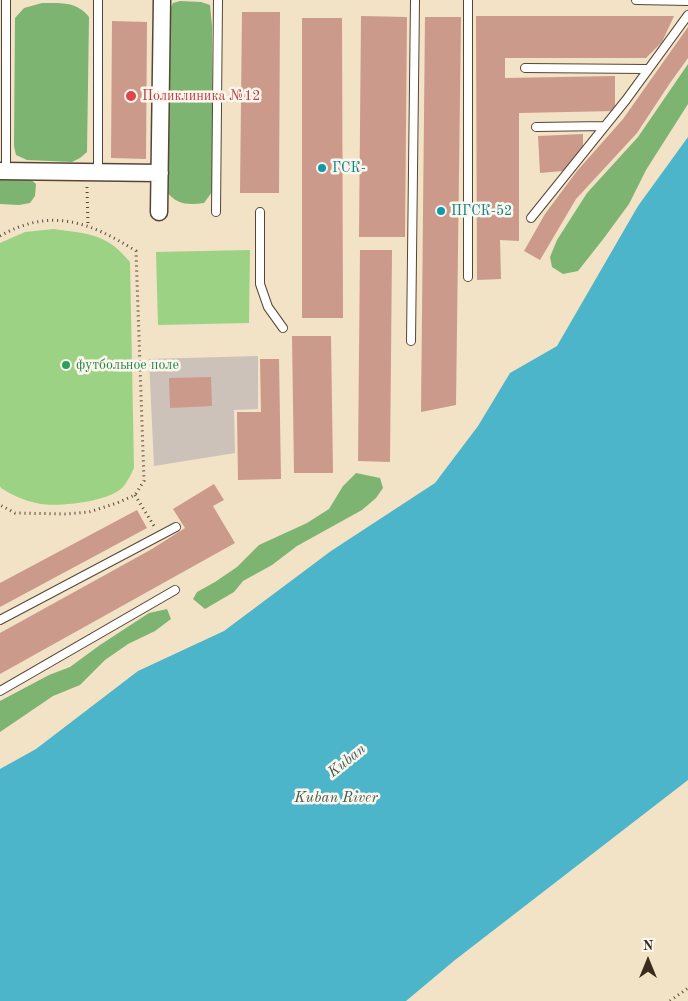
<!DOCTYPE html>
<meta charset="utf-8">
<style>
body{margin:0}
#map{position:relative;width:688px;height:1001px;overflow:hidden;background:#f2e2c6;font-family:"Old Standard TT",serif}
canvas{display:block}
.north{position:absolute;left:623px;top:936px;width:50px;height:50px;-webkit-text-stroke:4px #fbf7ec;paint-order:stroke;rotate:0deg;font-size:14px;font-weight:700;line-height:20px;text-align:center;color:#3b2a1e}
.north::after{content:'';display:block;margin:auto;width:18px;height:22px;background:#3b2a1e;clip-path:polygon(50% 0,100% 100%,50% 72%,0 100%)}
</style>
<div id="map">
<canvas width="688" height="1001"></canvas>
<div class="north">N</div>
</div>
<script>
const c = document.querySelector('canvas').getContext('2d');
c.lineJoin = 'round';
function fill(path, color) { c.fillStyle = color; c.fill(path, 'evenodd'); }
function strokePath(path, color, width, dash) { c.strokeStyle = color; c.lineWidth = width; c.lineCap = dash ? 'butt' : 'round'; c.setLineDash(dash || []); c.stroke(path); }
function drawText(font, color, halo, rows, align = 'center') {
  c.font = font + ' "Old Standard TT",serif'; c.lineWidth = 5; c.setLineDash([]); c.textBaseline = 'middle'; c.strokeStyle = halo; c.fillStyle = color; for (const [text, x, y, turn = 0] of rows) {
    c.save(); c.translate(x, y); c.rotate((+turn || 0) * Math.PI / 180); c.textAlign = isNaN(turn) ? turn : align; if (halo) c.strokeText(text, 0, 0); c.fillText(text, 0, 0); c.restore();
  }
}
fill(new Path2D(`
 M 258,356 L 258,409 L 234,410 L 235,453 L 154,466 L 149,359 Z`), '#ccc2b9');
fill(new Path2D(`
 M 54,229 C 89,234 106,233 130,262 L 134,468 C 131,474 127,483 122,488 C 107,502 55,508 36,503 C 23,500 12,495 1,488 L 0,486 L 0,243 L 25,232 Z
 M 250,250 L 249,323 L 158,325 L 156,252 Z`), '#9cd284');
fill(new Path2D(`
 M 180,1 L 201,2 L 210,5 L 212,26 L 212,192 L 204,203 C 189,205 177,205 167,192 L 170,9 L 173,3 Z
 M 42,3 C 60,3 77,1 89,17 L 87,152 L 80,158 L 72,162 L 27,160 L 16,155 L 14,146 L 15,18 L 24,8 Z
 M 688,64 L 688,104 L 646,170 L 629,204 L 604,238 L 578,271 L 563,274 L 552,267 L 550,257 L 557,240 L 587,193 L 638,137 Z
 M 0,178 L 29,178 L 36,184 L 35,196 L 30,203 L 19,205 L 0,204 Z
 M 356,473 L 380,478 L 383,488 L 376,498 L 362,510 L 297,546 L 272,565 L 243,581 L 234,592 L 205,609 L 193,599 L 197,592 L 215,582 L 237,567 L 259,545 L 307,523 L 329,509 L 343,486 Z
 M 167,609 L 171,619 L 155,631 L 128,644 L 105,660 L 80,685 L 53,696 L 0,732 L 0,701 L 49,675 L 70,667 L 100,645 L 149,613 Z`), '#7db472');
fill(new Path2D(`
 M 688,137 L 688,780 L 455,960 L 406,1001 L 0,1001 L 0,769 L 36,749 L 138,671 L 224,631 L 331,551 L 435,483 L 478,426 L 510,373 L 557,346 L 638,206 Z`), '#4cb5ca');
fill(new Path2D(`
 M 242,12 L 280,12 L 279,193 L 240,193 Z
 M 361,16 L 407,17 L 405,237 L 359,237 Z
 M 476,16 L 674,16 L 662,42 L 646,58 L 505,58 L 505,78 L 615,76 L 615,111 L 519,113 L 519,241 L 500,240 L 501,279 L 477,280 Z
 M 425,17 L 461,17 L 456,405 L 421,412 Z
 M 302,18 L 342,18 L 343,318 L 302,318 Z
 M 112,21 L 147,22 L 146,159 L 111,158 Z
 M 688,27 L 688,58 L 670,83 L 637,133 L 576,199 L 540,260 L 524,251 L 545,214 L 577,171 L 623,119 Z
 M 583,134 L 583,146 L 563,171 L 540,173 L 538,136 Z
 M 360,250 L 392,250 L 390,462 L 358,461 Z
 M 292,336 L 331,336 L 333,473 L 294,473 Z
 M 260,359 L 279,359 L 281,479 L 238,480 L 237,412 L 261,412 Z
 M 211,377 L 212,406 L 170,408 L 169,378 Z
 M 214,484 L 224,500 L 213,506 L 235,543 L 0,674 L 0,633 L 152,549 L 185,528 L 173,509 Z
 M 137,510 L 147,528 L 0,607 L 0,583 Z`), '#cb9a8a');
const lane = new Path2D(`
 M 636,0 L 688,1
 M 525,68 L 648,69
 M 536,127 L 605,126
 M 6,171 L 6,0
 M 98,172 L 98,0
 M 216,212 L 218,0
 M 260,212 L 260,284 L 268,307 L 283,328
 M 531,218 L 626,100 L 688,15
 M 468,277 L 468,0
 M 411,341 L 415,0
 M 0,620 L 176,527
 M 0,691 L 175,590`);
const street = new Path2D(`
 M 0,171 L 160,173
 M 159,212 L 162,0`);
strokePath(lane, '#564637', 10);
strokePath(street, '#564637', 19);
strokePath(new Path2D(`
 M 87,187 L 88,226
 M 0,236 C 51,207 90,222 136,251 L 144,481 L 135,495 L 117,503 L 89,512 L 66,514 L 15,513 L 0,505
 M 135,495 L 154,526
 M 670,1001 L 688,988`), '#564637', 3, [1, 4]);
strokePath(lane, '#fff', 8);
strokePath(street, '#fff', 16);
for (const [x, y, r, color] of [
 [131,96,6,"#e0444e"],
 [322,168,5,"#0f9aa8"],
 [441,211,5,"#0f9aa8"],
 [66,365,5,"#2e9e5b"]
]) { const dot = new Path2D(); dot.arc(x, y, r, 0, 2 * Math.PI); c.fillStyle = color; c.fill(dot); strokePath(dot, '#fbf7ec', 2); }
drawText('14px', '#be3a42', '#fbf7ec', [
 ["Поликлиника №12",142,96]
], 'left');
drawText('14px', '#0d838f', '#fbf7ec', [
 ["ГСК-",332,168],
 ["ПГСК-52",451,211]
], 'left');
drawText('14px', '#27864d', '#fbf7ec', [
 ["футбольное поле",76,365]
], 'left');
drawText('italic 15px', '#415b5a', '#fbf7ec', [
 ["Kuban",347,761,-39],
 ["Kuban River",336,798]
]);
</script>
